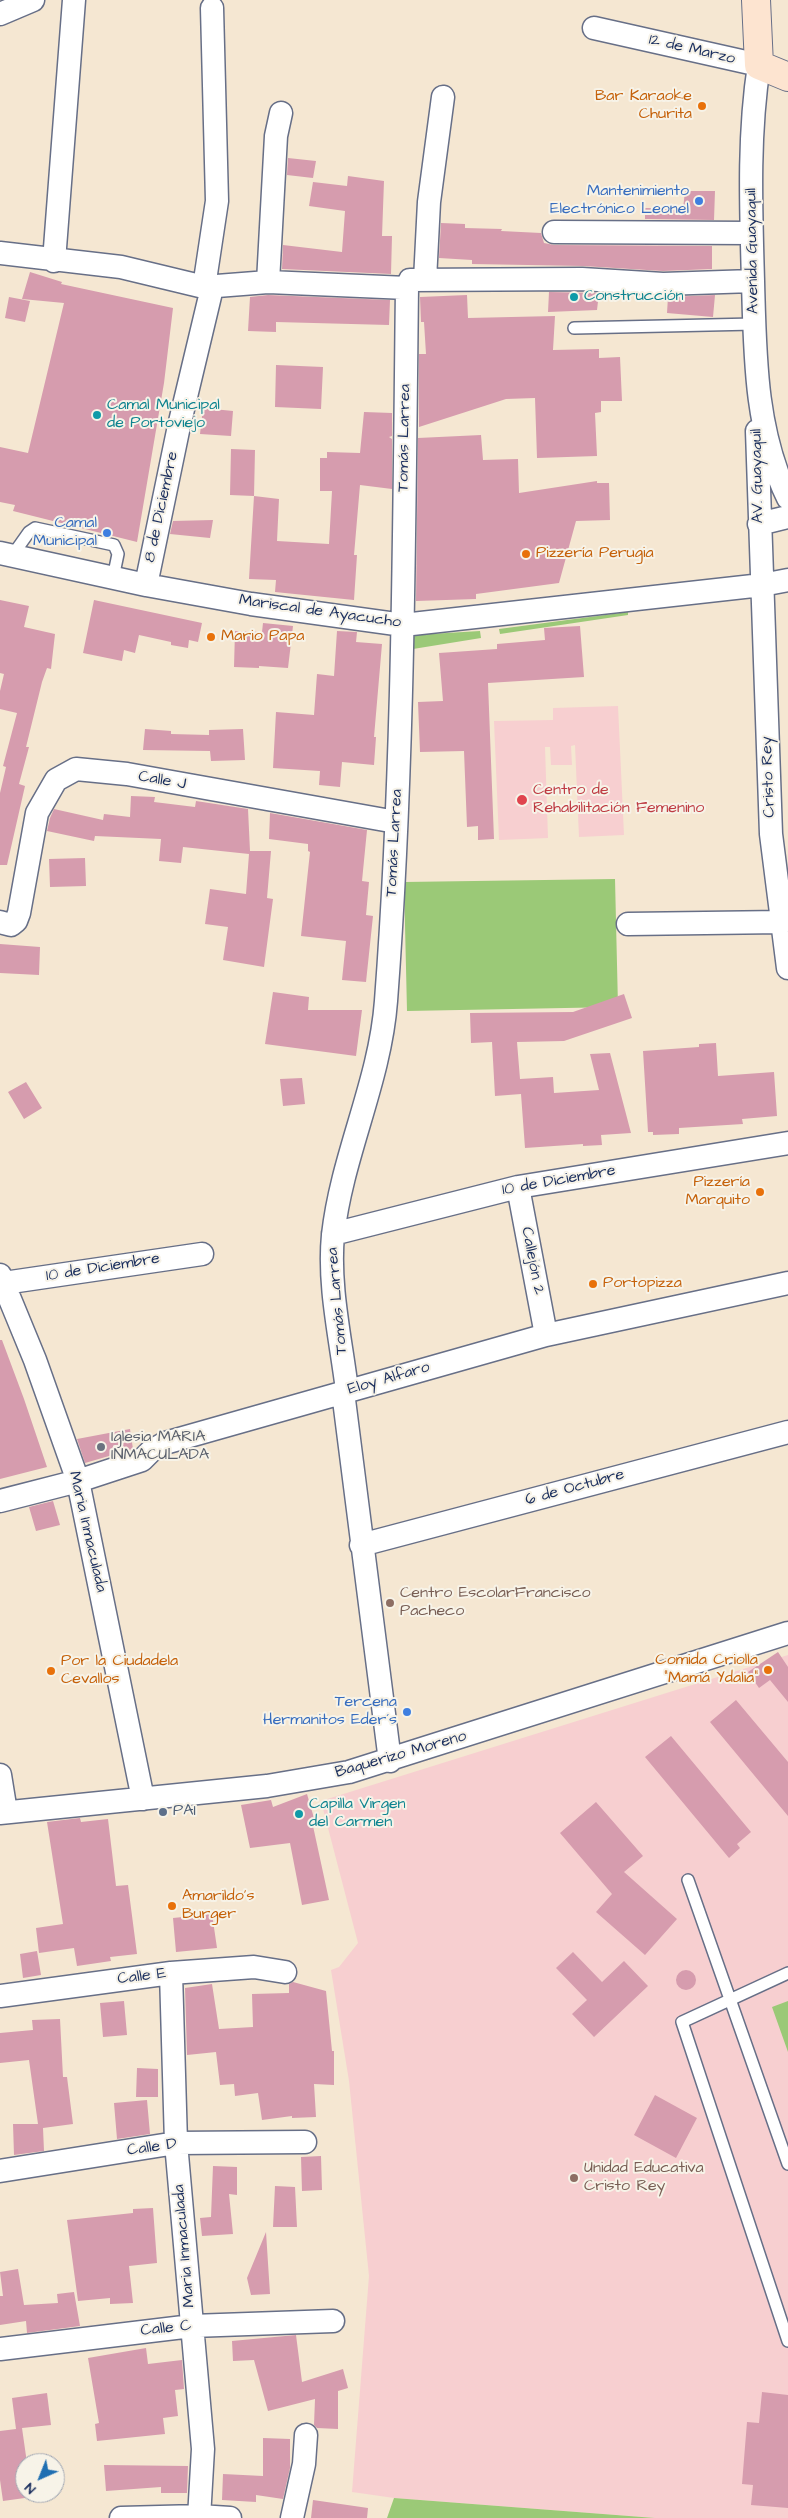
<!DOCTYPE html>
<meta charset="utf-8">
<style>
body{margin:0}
#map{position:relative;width:788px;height:2518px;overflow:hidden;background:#f5e7d2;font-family:"Architects Daughter",sans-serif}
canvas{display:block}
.north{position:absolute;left:15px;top:2453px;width:50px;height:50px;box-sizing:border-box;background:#f7f3e8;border:1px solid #9fa5b1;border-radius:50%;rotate:224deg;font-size:14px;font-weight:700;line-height:20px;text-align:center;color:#1b2f5e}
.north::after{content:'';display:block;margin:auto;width:18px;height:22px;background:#1f6fb2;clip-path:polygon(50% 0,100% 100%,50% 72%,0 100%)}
</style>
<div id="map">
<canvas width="788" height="2518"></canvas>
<div class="north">N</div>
</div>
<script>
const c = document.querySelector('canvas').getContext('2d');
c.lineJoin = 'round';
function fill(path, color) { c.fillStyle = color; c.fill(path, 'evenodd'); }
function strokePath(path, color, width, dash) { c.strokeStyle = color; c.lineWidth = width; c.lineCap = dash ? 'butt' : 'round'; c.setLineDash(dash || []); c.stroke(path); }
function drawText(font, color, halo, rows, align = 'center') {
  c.font = font + ' "Architects Daughter",sans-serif'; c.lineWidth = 4; c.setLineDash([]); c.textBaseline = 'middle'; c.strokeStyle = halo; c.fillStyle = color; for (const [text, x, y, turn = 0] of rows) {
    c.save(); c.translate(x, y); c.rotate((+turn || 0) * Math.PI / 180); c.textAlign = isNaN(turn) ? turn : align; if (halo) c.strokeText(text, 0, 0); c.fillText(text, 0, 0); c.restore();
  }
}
fill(new Path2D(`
 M 618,706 L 624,835 L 579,837 L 575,745 L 571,746 L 572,765 L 551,765 L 550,747 L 545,747 L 548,838 L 499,840 L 494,721 L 553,720 L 553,708 Z
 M 788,1655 L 788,2518 L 655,2518 L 394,2498 L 352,2492 L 369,2276 L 349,2081 L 331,1970 L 339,1967 L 358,1943 L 321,1801 Z`), '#f7cfd0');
fill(new Path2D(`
 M 628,612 L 628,615 L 500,634 L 499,629 Z
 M 480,631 L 481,638 L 413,649 L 414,635 Z
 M 615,879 L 618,1007 L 407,1011 L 404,882 Z
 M 788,2001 L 788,2052 L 772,2007 Z
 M 394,2498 L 655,2518 L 387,2518 Z`), '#9bc977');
fill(new Path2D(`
 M 288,158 L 316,161 L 313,178 L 287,175 Z
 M 348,176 L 384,181 L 382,236 L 392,236 L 391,274 L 282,269 L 283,245 L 342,252 L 345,211 L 309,206 L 313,182 L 347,186 Z
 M 685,191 L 715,191 L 714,220 L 645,219 L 645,208 L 683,209 Z
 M 441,223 L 465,224 L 465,228 L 502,229 L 501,231 L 541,233 L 544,243 L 554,245 L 712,246 L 712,269 L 663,271 L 583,266 L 472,264 L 472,260 L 439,258 Z
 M 30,272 L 62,282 L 61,284 L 173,308 L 164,383 L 137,542 L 13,511 L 15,505 L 0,502 L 0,447 L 28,453 L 64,303 L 22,299 Z
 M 549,292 L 599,293 L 597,310 L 548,312 Z
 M 268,295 L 390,300 L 389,325 L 276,322 L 276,332 L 248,331 L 250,297 Z
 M 467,295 L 468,318 L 555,316 L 553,350 L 599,349 L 599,358 L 620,357 L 622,401 L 601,401 L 601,412 L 595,413 L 597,456 L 537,458 L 535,398 L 506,399 L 419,427 L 419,354 L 426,354 L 424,322 L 421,322 L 420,297 Z
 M 715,295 L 713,317 L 667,313 L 668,297 Z
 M 9,297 L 30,301 L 25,322 L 5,318 Z
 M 276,365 L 323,367 L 321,409 L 275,407 Z
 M 203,408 L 233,411 L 231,436 L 200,434 Z
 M 364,412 L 392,413 L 392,436 L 389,437 L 392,439 L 392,489 L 360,485 L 354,555 L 357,555 L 354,600 L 275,592 L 276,580 L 249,579 L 254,496 L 279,499 L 277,541 L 329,544 L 332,491 L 320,491 L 320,458 L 327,458 L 327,452 L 360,453 Z
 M 481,435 L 483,460 L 518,459 L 519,493 L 597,481 L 597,483 L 609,483 L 610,520 L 576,521 L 559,583 L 476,594 L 476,599 L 416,601 L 418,438 Z
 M 231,449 L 255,450 L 254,496 L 230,495 Z
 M 213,520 L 210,538 L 170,534 L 173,521 Z
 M 0,600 L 29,606 L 24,627 L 55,634 L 51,669 L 47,668 L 42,682 L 26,747 L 29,747 L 19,784 L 25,786 L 7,865 L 0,865 L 0,793 L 6,767 L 3,766 L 17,713 L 0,709 L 0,691 L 4,674 L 0,673 Z
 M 94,600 L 202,623 L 198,642 L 189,640 L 188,648 L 171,645 L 171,642 L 139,635 L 135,653 L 124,650 L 122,661 L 83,653 Z
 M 263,623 L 293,626 L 288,668 L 259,666 L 259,668 L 234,667 L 235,631 L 262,632 Z
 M 580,626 L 584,677 L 488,683 L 494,839 L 478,840 L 478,826 L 467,827 L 464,751 L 420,752 L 418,702 L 443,701 L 439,653 L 497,649 L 497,644 L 545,640 L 544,628 Z
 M 337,631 L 357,632 L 356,642 L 382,644 L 374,737 L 376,737 L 374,765 L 342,762 L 340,787 L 319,785 L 320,771 L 273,768 L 276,712 L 314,715 L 317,674 L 334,676 Z
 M 145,729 L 171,731 L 171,734 L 209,735 L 209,730 L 243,729 L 245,760 L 211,761 L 210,751 L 143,750 Z
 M 131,796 L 155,797 L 154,802 L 195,807 L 196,801 L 248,809 L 250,851 L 271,851 L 267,898 L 273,899 L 264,967 L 223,960 L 228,927 L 205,924 L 210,889 L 246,894 L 249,854 L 183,847 L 181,863 L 159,861 L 161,839 L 95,836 L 94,841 L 47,831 L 50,818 L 54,809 L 103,820 L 104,814 L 130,817 Z
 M 270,813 L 367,830 L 362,881 L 369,882 L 366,915 L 373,916 L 366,982 L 342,980 L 346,941 L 301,936 L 310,852 L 308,851 L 308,844 L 269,839 Z
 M 85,858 L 86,886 L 50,887 L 49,859 Z
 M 0,944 L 40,947 L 39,975 L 0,973 Z
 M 273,992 L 309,997 L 308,1010 L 362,1010 L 356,1056 L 265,1044 Z
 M 624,994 L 632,1018 L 564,1041 L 517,1042 L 520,1079 L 553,1077 L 554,1093 L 599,1090 L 590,1054 L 610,1053 L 631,1133 L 601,1135 L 602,1145 L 583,1146 L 583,1144 L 525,1148 L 521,1094 L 495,1096 L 492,1042 L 471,1043 L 470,1013 L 573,1012 Z
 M 716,1043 L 718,1076 L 774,1072 L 777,1116 L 742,1119 L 743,1124 L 679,1128 L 679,1134 L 653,1135 L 653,1132 L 648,1132 L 643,1051 L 699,1047 L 699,1044 Z
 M 302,1078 L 305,1104 L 283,1106 L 280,1079 Z
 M 26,1082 L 42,1108 L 24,1119 L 8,1092 Z
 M 0,1340 L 2,1340 L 24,1399 L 47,1467 L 0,1479 Z
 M 130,1429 L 133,1449 L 85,1463 L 77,1439 Z
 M 53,1501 L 60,1525 L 36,1531 L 29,1507 Z
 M 778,1652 L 788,1667 L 788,1702 L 770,1680 L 759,1688 L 748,1672 Z
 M 736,1700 L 788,1762 L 788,1816 L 710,1722 Z
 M 671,1736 L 751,1832 L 737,1844 L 740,1848 L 729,1858 L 645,1757 Z
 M 307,1794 L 316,1825 L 313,1826 L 329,1900 L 302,1905 L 290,1843 L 250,1848 L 241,1805 L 271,1800 L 273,1807 Z
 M 596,1802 L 643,1856 L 624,1872 L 677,1919 L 645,1955 L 596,1912 L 612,1894 L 560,1833 Z
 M 80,1818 L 81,1822 L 108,1819 L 116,1886 L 128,1885 L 137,1954 L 110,1957 L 111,1961 L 77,1966 L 74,1948 L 39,1953 L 36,1928 L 63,1924 L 47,1822 Z
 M 212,1914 L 217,1948 L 176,1952 L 173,1918 Z
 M 37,1951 L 41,1975 L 23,1978 L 20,1954 Z
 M 573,1952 L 602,1982 L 624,1961 L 648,1986 L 594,2037 L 572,2014 L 587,2000 L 556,1968 Z
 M676 1980a10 10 0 1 1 20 0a10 10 0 1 1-20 0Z
 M 293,1982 L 326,1991 L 332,2051 L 334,2051 L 334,2085 L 314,2084 L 316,2117 L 292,2118 L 292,2116 L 262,2120 L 258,2093 L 235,2096 L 234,2084 L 220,2085 L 216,2052 L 187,2055 L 185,1988 L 212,1984 L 219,2029 L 253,2027 L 252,1994 L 289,1993 L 289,1984 Z
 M 124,2001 L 127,2035 L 103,2037 L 100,2003 Z
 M 60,2019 L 63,2077 L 67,2077 L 73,2124 L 43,2128 L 44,2151 L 14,2155 L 13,2124 L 38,2124 L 29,2060 L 0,2063 L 0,2033 L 33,2030 L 32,2020 Z
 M 137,2068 L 158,2069 L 158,2097 L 136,2097 Z
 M 655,2095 L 697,2118 L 676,2158 L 634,2135 Z
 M 147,2100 L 150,2134 L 117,2139 L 114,2103 Z
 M 321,2156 L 322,2190 L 302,2191 L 301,2157 Z
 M 213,2166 L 237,2167 L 237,2195 L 229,2194 L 233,2234 L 202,2236 L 200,2218 L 211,2217 Z
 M 275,2186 L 295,2187 L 297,2227 L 273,2227 Z
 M 153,2208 L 157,2263 L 129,2266 L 133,2303 L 110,2304 L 110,2298 L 78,2301 L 67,2220 L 133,2213 L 133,2209 Z
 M 266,2232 L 270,2294 L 251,2295 L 247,2278 Z
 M 18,2269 L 24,2305 L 58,2303 L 57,2294 L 74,2292 L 80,2326 L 27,2333 L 26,2321 L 0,2325 L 0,2296 L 3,2296 L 0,2272 Z
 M 296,2335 L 302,2382 L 343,2369 L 348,2388 L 338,2391 L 338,2429 L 317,2428 L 314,2425 L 315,2399 L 268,2411 L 254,2360 L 233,2361 L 232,2341 Z
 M 146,2348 L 148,2364 L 182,2360 L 184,2389 L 175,2390 L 178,2416 L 163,2418 L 165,2434 L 97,2441 L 95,2424 L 99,2423 L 88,2358 Z
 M 762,2392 L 788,2395 L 788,2508 L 751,2505 L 753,2485 L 742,2484 L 747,2422 L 759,2423 Z
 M 47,2393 L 51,2425 L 22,2428 L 27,2463 L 25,2463 L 25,2493 L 32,2493 L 32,2497 L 3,2501 L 0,2480 L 0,2431 L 16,2429 L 12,2398 Z
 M 263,2438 L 290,2439 L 290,2468 L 283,2499 L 256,2495 L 256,2502 L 222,2500 L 223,2474 L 263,2476 Z
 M 104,2465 L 188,2466 L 187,2493 L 161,2493 L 161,2487 L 106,2491 Z
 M 313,2500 L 368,2508 L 367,2518 L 311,2518 Z`), '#d69cae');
const lane = new Path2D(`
 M 574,328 L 754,324
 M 12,556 L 29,532 L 35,528 L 114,545 L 118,554 L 113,578
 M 688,1880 L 788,2164
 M 788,1973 L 682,2022 L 788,2341`);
const street = new Path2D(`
 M 0,14 L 33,0
 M 594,28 L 759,65 C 748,136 751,209 753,281 C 755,354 755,431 788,498
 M 554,232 L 751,233
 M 0,253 L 121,267 L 204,287 L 268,282 L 407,288
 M 54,261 L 74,0
 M 425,280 L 429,202 L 443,97
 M 268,282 L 276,136 L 281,113
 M 204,287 L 217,201 L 212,8
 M 757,431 L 771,834 L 788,968
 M 759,524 L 788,517
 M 0,553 L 146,585 L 251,604 L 403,625 L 762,585 L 788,580
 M 146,585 L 179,426 L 211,292 L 204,287
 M 0,922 L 11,925 L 16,921 L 19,913 L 37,813 L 56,780 L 76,769 L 127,774 L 396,822
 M 628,924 L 782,922
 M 518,1187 L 546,1335
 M 333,1234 L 518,1187 L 788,1143
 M 0,1275 L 35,1360 L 78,1481 L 143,1799
 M 4,1283 L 202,1254
 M 347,1390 C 341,1340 328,1286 333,1235 C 342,1155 380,1082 386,1001 C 404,764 404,526 407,288 L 410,280 L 582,279 L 663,284 L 753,281
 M 343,1392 L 390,1761
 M 0,1501 L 78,1481 L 142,1460 L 151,1451 L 165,1443 L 546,1335 L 788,1283
 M 361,1545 L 788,1432
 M 0,1775 L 6,1812
 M 0,1813 L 267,1786 L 349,1772 L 788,1633
 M 171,1973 L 176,2143 L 203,2449 L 199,2518
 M 0,1996 L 171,1973 L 254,1967 L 285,1972
 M 0,2171 L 176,2143 L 305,2142
 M 0,2349 L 192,2326 L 333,2321
 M 121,2518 L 199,2516 L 230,2518
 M 292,2518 L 304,2464 L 306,2435`);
const secondary = new Path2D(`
 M 756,0 L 759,65 L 788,77`);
strokePath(lane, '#676f87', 14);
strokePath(street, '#676f87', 25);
strokePath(secondary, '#676f87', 30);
strokePath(lane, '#fff', 11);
strokePath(street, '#fff', 22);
strokePath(secondary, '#fde4d0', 28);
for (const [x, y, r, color] of [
 [702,106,5,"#e8710a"],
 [699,201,5,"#3f7fe0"],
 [574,297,5,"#0f9aa8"],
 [97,415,5,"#0f9aa8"],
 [107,533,5,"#3f7fe0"],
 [526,554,5,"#e8710a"],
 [211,637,5,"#e8710a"],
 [522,800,6,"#e0444e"],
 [760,1192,5,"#e8710a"],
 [593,1284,5,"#e8710a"],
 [101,1447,5,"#6b7280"],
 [390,1603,5,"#8d6e63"],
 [768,1670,5,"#e8710a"],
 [51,1671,5,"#e8710a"],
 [407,1712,5,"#3f7fe0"],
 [163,1812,5,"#5c6f8a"],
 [299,1814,5,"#0f9aa8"],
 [172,1906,5,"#e8710a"],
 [574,2178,5,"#8d6e63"]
]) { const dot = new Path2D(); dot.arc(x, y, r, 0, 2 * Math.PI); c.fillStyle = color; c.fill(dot); strokePath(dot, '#f7f3e8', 2); }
drawText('16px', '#1b2f5e', '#f7f3e8', [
 ["12 de Marzo",692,50,13],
 ["Avenida Guayaquil",753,251,-91],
 ["Tomás Larrea",405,438,-89],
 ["AV. Guayaquil",758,476,-91],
 ["8 de Diciembre",162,507,-78],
 ["Mariscal de Ayacucho",320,612,8],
 ["Cristo Rey",769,777,-92],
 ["Calle J",162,781,10],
 ["Tomás Larrea",395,843,-87],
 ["10 de Diciembre",559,1181,-10],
 ["Callejón 2",532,1261,79],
 ["10 de Diciembre",103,1268,-9],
 ["Tomás Larrea",338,1301,-95],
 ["Eloy Alfaro",389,1379,-16],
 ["6 de Octubre",575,1488,-15],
 ["Maria Inmaculada",87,1532,77],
 ["Baquerizo Moreno",401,1755,-16],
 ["Calle E",142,1977,-7],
 ["Calle D",152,2148,-8],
 ["Maria Inmaculada",185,2246,-95],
 ["Calle C",166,2329,-6]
]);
drawText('16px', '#c56008', '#f7f3e8', [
 ["Bar Karaoke",692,97,"right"],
 ["Churita",692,115,"right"],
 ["Pizzería Perugia",536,554],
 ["Mario Papa",221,637],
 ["Pizzería",750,1183,"right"],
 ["Marquito",750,1201,"right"],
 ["Portopizza",603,1284],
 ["Comida Criolla",758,1661,"right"],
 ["\"Mamá Ydalia\"",758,1679,"right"],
 ["Por la Ciudadela",61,1662],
 ["Cevallos",61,1680],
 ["Amarildo's",182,1897],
 ["Burger",182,1915]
], 'left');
drawText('16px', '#366cbe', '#f7f3e8', [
 ["Mantenimiento",689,192],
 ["Electrónico Leonel",689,210],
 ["Camal",97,524],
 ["Municipal",97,542],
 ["Tercena",397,1703],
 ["Hermanitos Eder´s",397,1721]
], 'right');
drawText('16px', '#0d838f', '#f7f3e8', [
 ["Construcción",584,297],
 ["Camal Municipal",107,406],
 ["de Portoviejo",107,424],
 ["Capilla Virgen",309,1805],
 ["del Carmen",309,1823]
], 'left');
drawText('16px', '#be3a42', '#f7f3e8', [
 ["Centro de",533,791],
 ["Rehabilitación Femenino",533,809]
], 'left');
drawText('16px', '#5b616d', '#f7f3e8', [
 ["Iglesia MARIA",111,1438],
 ["INMACULADA",111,1456]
], 'left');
drawText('16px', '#785e54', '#f7f3e8', [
 ["Centro EscolarFrancisco",400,1594],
 ["Pacheco",400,1612],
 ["Unidad Educativa",584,2169],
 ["Cristo Rey",584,2187]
], 'left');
drawText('16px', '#4e5e75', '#f7f3e8', [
 ["PAI",173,1812]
], 'left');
</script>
